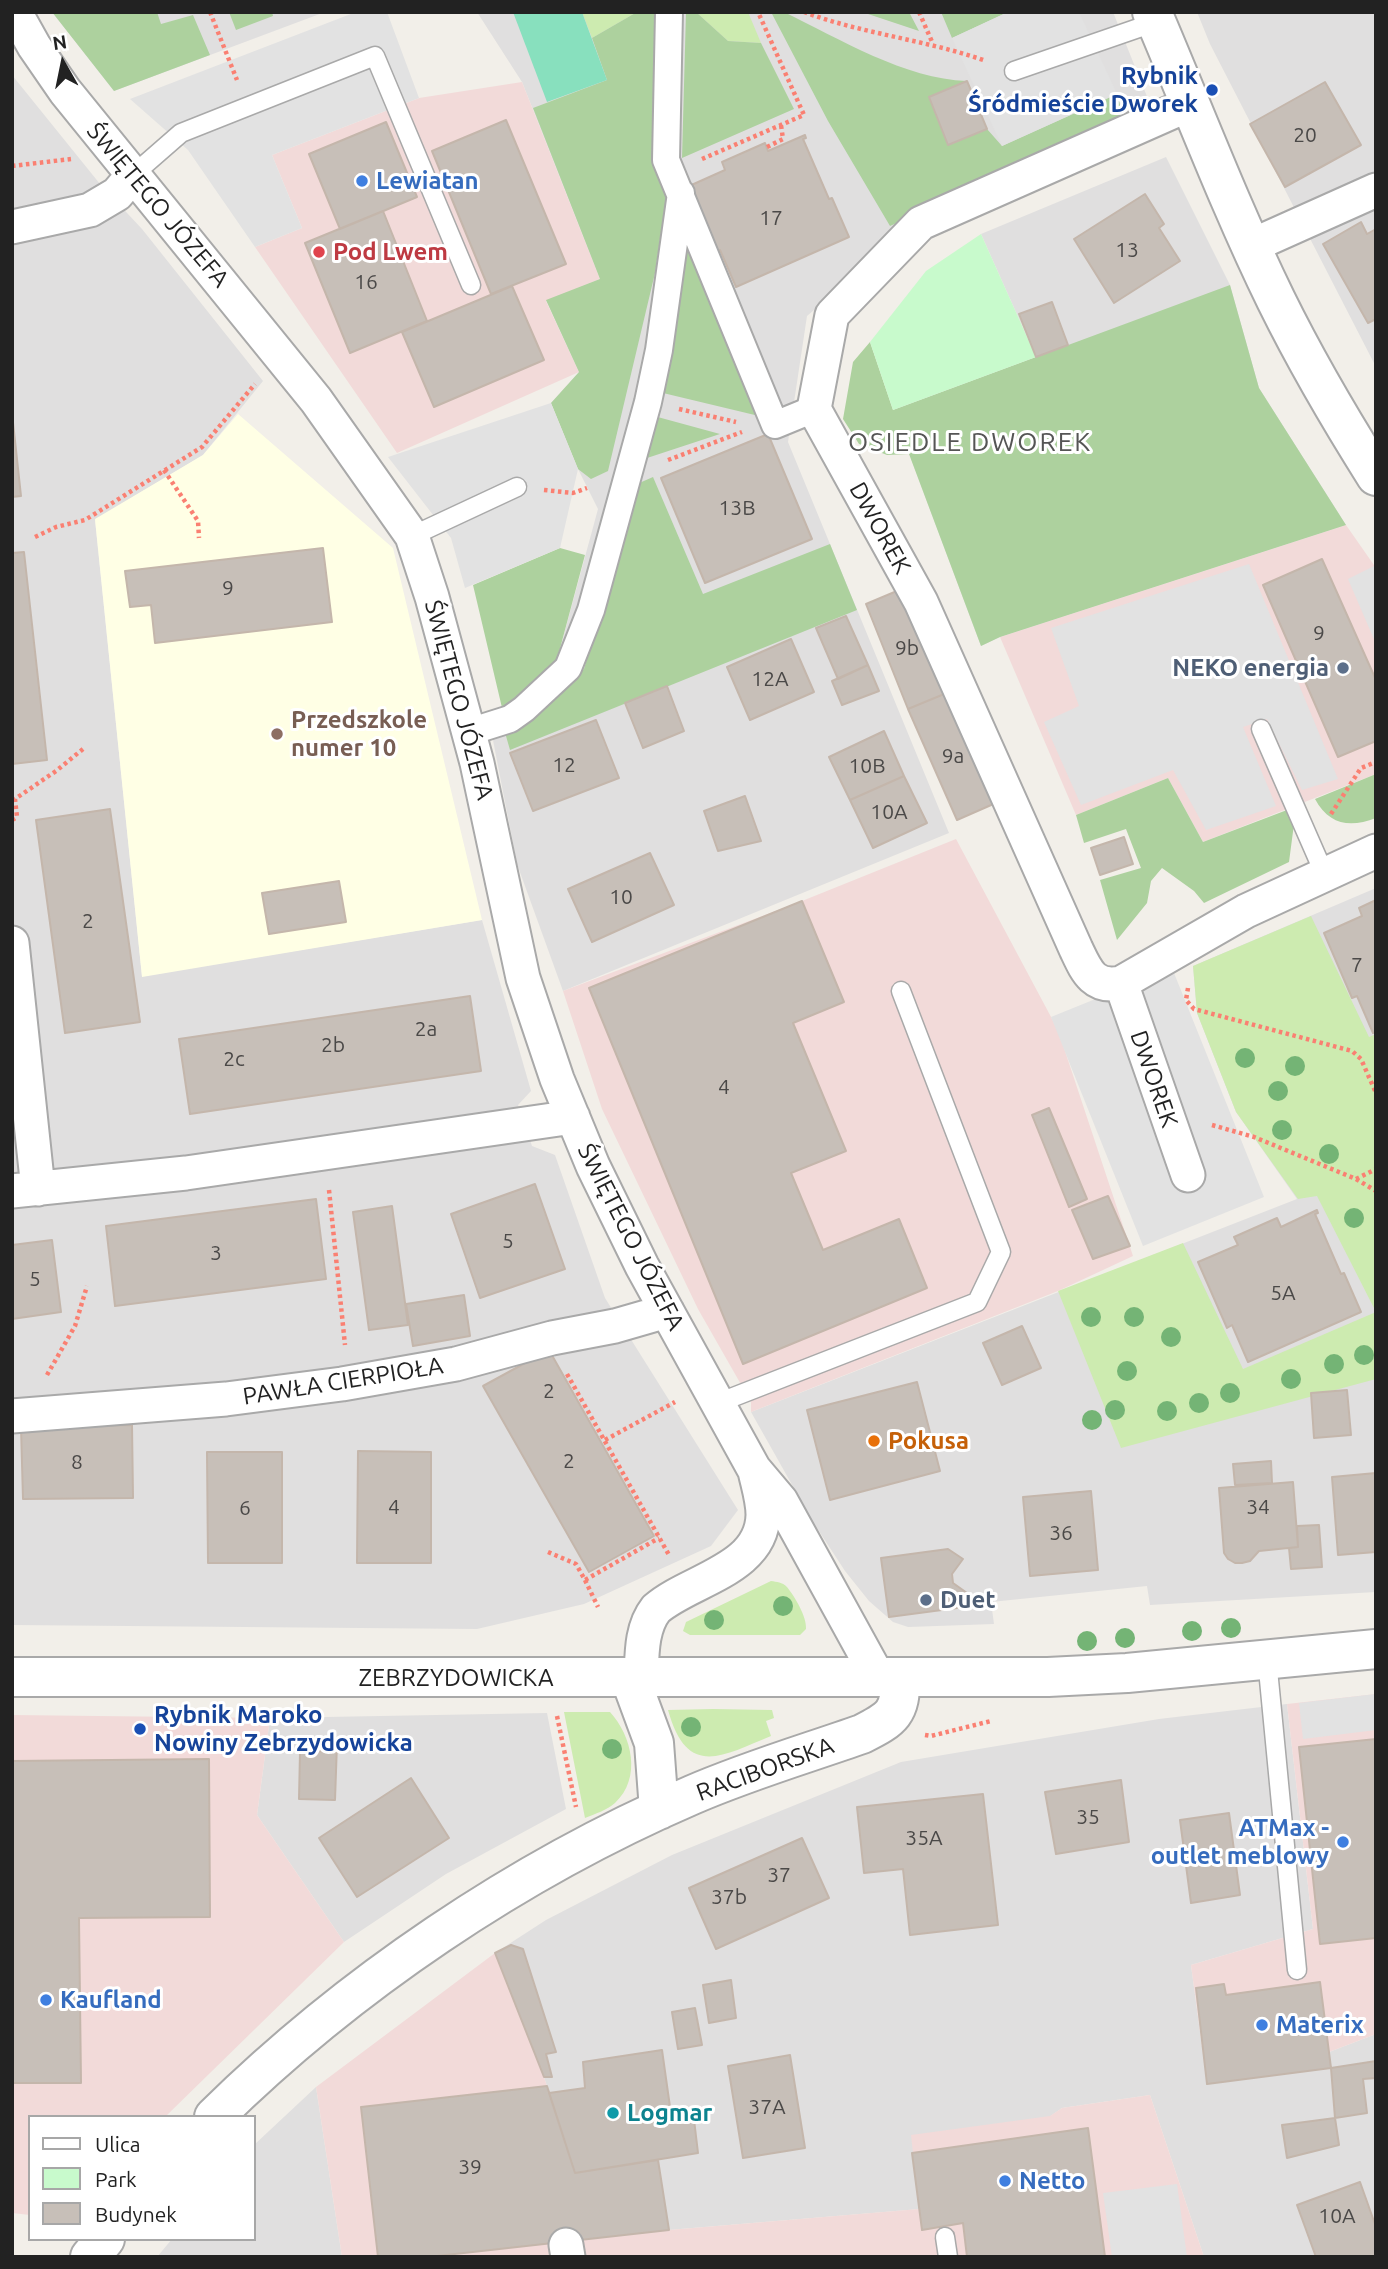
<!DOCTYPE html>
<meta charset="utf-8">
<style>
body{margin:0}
#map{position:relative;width:1388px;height:2269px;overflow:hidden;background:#f2efe9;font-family:Ubuntu,sans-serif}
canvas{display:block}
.frame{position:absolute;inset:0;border:14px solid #222;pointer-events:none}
.legend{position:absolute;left:28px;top:2115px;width:228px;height:126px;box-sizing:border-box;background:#fff;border:2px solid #a7a7a7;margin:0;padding:9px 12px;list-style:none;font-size:21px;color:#222}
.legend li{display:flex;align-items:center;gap:14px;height:35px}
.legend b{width:35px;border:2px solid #a7a7a7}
.north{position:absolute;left:28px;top:28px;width:70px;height:70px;-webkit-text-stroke:5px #fff;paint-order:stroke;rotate:351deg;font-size:19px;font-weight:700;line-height:28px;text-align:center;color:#222}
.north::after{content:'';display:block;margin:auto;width:24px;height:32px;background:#222;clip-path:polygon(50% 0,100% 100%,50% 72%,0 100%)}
</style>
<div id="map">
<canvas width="1388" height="2269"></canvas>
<div class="frame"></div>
<ul class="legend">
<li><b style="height:9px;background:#fff"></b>Ulica</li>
<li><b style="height:19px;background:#c8facc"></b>Park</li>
<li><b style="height:19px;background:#c7bfb8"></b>Budynek</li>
</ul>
<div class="north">N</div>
</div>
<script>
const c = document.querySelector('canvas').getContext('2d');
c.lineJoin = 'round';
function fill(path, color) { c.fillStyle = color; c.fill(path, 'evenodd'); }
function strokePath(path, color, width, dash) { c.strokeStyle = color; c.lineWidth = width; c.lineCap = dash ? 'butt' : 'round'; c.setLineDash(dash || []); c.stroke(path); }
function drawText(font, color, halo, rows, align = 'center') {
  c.font = font + ' Ubuntu,sans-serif'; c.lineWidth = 6; c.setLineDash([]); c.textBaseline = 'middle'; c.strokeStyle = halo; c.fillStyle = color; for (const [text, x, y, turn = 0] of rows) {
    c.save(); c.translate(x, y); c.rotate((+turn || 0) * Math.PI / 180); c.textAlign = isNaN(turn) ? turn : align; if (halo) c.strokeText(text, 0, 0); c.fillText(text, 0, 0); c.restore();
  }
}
fill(new Path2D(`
 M 52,12 L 325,12 L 114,91 Z
 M 477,12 L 1113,12 L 1148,99 L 1123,116 L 936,206 L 807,316 L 788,442 L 949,833 L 563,991 L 517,864 L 492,735 L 554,671 L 598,509 L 578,469 L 551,403 L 579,372 L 546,300 L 600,279 L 522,82 Z
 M 1197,12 L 1376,12 L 1376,367 L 1210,44 Z
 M 12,75 L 100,184 L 142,229 L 263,381 L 203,455 L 95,520 L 142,976 L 482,920 L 531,1091 L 518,1105 L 532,1146 L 555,1155 L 605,1298 L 738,1510 L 711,1546 L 584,1604 L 477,1629 L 12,1625 Z
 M 1166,157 L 1230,285 L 1259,388 L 1346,525 L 1000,637 L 981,646 L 893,410 L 1036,357 L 981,234 Z
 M 1376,888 L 1376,1592 L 1150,1605 L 1147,1586 L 991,1602 L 994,1624 L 908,1627 L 893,1622 L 869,1601 L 845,1571 L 813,1522 L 751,1412 L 1297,1199 L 1236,1112 L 1197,1013 L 1193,966 Z
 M 1287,1704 L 1313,1929 L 1191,1965 L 1207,2083 L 1329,2052 L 1376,2034 L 1376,2257 L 1204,2257 L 1150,2095 L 1062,2108 L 920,2209 L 669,2230 L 575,2173 L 544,2077 L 495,1953 L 546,1920 L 672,1855 L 901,1762 L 1159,1719 Z
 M 547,1713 L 566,1809 L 446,1874 L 344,1942 L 257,1815 L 270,1718 Z
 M 316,2087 L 342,2257 L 157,2257 L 172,2239 L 254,2239 L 254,2145 Z`), '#e0dfdf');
fill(new Path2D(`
 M 522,82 L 600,279 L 546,301 L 579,372 L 397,453 L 255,247 L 302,228 L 272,155 L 419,98 Z
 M 1346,525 L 1376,568 L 1376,774 L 1203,842 L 1168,778 L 1076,815 L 1000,637 Z
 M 956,839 L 1058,1030 L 1133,1256 L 1058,1291 L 751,1412 L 751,1402 L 698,1309 L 602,1109 L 563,991 L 802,901 Z
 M 1376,1694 L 1376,2034 L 1329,2052 L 1331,2068 L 1207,2084 L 1191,1965 L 1313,1929 L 1287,1704 Z
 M 12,1715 L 270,1718 L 257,1815 L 344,1942 L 165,2117 L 30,2117 L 30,2215 L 12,2213 Z
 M 495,1953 L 544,2077 L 575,2173 L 658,2160 L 669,2230 L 919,2209 L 911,2135 L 1050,2116 L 1062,2108 L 1150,2095 L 1204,2257 L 342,2257 L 316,2087 Z`), '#f2dad9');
fill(new Path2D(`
 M 238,414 L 393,548 L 482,920 L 142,977 L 95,519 L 203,455 Z`), '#ffffe5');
fill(new Path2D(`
 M 582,12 L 637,12 L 592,38 Z
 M 696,12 L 748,12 L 761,43 L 728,41 Z
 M 1311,916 L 1369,1037 L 1376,1034 L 1376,1312 L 1317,1196 L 1298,1199 L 1236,1112 L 1197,1013 L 1193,966 Z
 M 1183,1243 L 1243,1369 L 1376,1312 L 1376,1379 L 1121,1448 L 1058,1291 Z
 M 771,1581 C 777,1582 782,1582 787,1587 C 795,1597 807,1617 806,1629 L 800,1635 L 690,1635 L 683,1631 L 686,1622 Z
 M 713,1709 L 772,1710 L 774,1718 L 766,1721 L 771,1736 C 722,1756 687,1779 668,1710 Z
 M 564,1712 L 610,1712 C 632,1736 642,1778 615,1803 C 607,1810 595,1814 585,1818 Z`), '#cdebb0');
fill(new Path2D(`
 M 52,12 L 157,12 L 161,24 L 193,15 L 210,55 L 114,91 Z
 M 229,12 L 272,12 L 273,16 L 236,30 Z
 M 637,12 L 660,12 L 653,156 L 666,198 L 655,273 L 608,471 L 591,479 L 578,469 L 551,403 L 579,372 L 546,300 L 600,279 L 533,108 L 607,80 L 592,38 Z
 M 686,12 L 696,12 L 728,41 L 761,43 L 794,109 L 682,158 Z
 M 771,12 L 784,12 C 840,39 905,79 967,81 L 929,97 L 949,145 L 987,129 L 1002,146 L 1117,94 L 1123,116 L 1007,174 L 890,226 L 828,121 Z
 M 862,12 L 909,12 L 919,31 Z
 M 941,12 L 1008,12 L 952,38 Z
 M 688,245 L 759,416 L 663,393 Z
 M 1230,285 L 1259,388 L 1346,525 L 1000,637 L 981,646 L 909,454 L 887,455 L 859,444 L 843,419 L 853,362 L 870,342 L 893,410 Z
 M 654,416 L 720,434 L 644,459 Z
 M 653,477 L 703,594 L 830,544 L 857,610 L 510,750 L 504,729 L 584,669 L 637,484 Z
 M 560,548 L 585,555 L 554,671 L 503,712 L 473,585 Z
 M 1376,774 L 1376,818 C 1350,828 1329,825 1315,799 Z
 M 1168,778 L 1203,842 L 1287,810 L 1294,824 L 1289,862 L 1204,903 L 1194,891 L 1162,868 L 1151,881 L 1147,903 L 1117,940 L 1100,880 L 1141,868 L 1126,829 L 1084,843 L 1076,815 Z`), '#add19e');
fill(new Path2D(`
 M 981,234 L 1036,357 L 893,410 L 870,342 L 926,271 Z`), '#c8facc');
fill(new Path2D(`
 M 513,12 L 582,12 L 607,80 L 547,102 Z`), '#88e0be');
fill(new Path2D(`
 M 356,12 L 387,12 L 419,98 L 272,155 L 302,228 L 255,247 L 188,150 L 130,99 Z
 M 1008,12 L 1079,12 L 1117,94 L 1002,146 L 952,38 Z
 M 551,403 L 578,469 L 560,548 L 465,588 L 451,538 L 388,457 Z
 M 1249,564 L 1338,779 L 1302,790 L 1267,719 L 1243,727 L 1276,806 L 1206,830 L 1173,770 L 1081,805 L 1044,722 L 1079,706 L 1051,628 Z
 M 1374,566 L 1376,568 L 1376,644 L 1348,579 Z
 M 1172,968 L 1264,1197 L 1143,1246 L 1051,1017 Z
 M 1376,1694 L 1376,1730 L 1303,1739 L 1299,1703 Z
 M 1177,2184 L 1187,2257 L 1112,2257 L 1103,2193 Z`), '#e2e2e2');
const building = new Path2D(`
 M 967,81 L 987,129 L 948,145 L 929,97 Z
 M 1325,82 L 1361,145 L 1285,187 L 1250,124 Z
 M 506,120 L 566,264 L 491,294 L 432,151 Z
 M 386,122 L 417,197 L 340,229 L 309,154 Z
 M 805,135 L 806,138 L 803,139 L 829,199 L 832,198 L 849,237 L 736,287 L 720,250 L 716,252 L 687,187 L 725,170 L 722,162 L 765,143 L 768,151 Z
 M 1145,194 L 1164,224 L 1159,228 L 1180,261 L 1114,303 L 1074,239 Z
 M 383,211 L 427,321 L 350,353 L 305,243 Z
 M 1361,222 L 1367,234 L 1376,229 L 1376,319 L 1368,323 L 1323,244 Z
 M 512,286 L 544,360 L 434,407 L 402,332 Z
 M 1052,302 L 1068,345 L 1036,357 L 1019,314 Z
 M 12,413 L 21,496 L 12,497 Z
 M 768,434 L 812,539 L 705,583 L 661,478 Z
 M 323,548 L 332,622 L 155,643 L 151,605 L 130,607 L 125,571 Z
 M 24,552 L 47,760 L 12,764 L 12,553 Z
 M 1322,559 L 1376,680 L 1376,741 L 1338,757 L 1263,585 Z
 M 904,588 L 949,692 L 908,709 L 866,604 Z
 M 846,616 L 868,665 L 838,679 L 816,628 Z
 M 791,639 L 814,692 L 750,720 L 727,667 Z
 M 868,665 L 879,691 L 842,705 L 832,681 Z
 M 667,686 L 684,731 L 643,748 L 625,703 Z
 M 949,692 L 998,802 L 957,820 L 908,709 Z
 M 596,720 L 619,778 L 533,811 L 510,753 Z
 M 884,731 L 904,776 L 850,800 L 829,757 Z
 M 904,776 L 927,823 L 873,848 L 850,800 Z
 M 745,796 L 761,841 L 718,851 L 704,811 Z
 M 110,809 L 140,1022 L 65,1033 L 36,820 Z
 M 1124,837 L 1133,864 L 1100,875 L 1091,848 Z
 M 650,853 L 674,905 L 592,942 L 568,889 Z
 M 339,881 L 346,922 L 269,934 L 262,893 Z
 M 1376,900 L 1376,1032 L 1373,1033 L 1357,996 L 1352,998 L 1324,933 L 1362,916 L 1359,908 Z
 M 802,901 L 844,1002 L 793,1023 L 846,1151 L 791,1173 L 823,1250 L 899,1219 L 927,1288 L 743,1364 L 589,988 Z
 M 470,996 L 481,1071 L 190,1114 L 179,1039 Z
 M 1049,1108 L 1087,1199 L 1069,1207 L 1032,1115 Z
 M 535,1184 L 565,1269 L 480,1298 L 451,1214 Z
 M 1108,1196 L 1130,1246 L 1093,1259 L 1072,1210 Z
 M 316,1199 L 326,1279 L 115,1306 L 106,1226 Z
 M 392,1206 L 408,1325 L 369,1330 L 353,1212 Z
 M 1317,1210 L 1318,1213 L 1315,1214 L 1341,1274 L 1344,1273 L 1361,1312 L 1248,1362 L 1232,1325 L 1227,1328 L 1198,1262 L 1238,1245 L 1234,1237 L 1277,1218 L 1281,1227 Z
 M 52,1240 L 61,1312 L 12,1319 L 12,1245 Z
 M 464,1295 L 470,1336 L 413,1346 L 406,1304 Z
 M 1022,1326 L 1041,1368 L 1002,1385 L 983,1343 Z
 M 549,1350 L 654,1536 L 589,1572 L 483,1386 Z
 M 917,1382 L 940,1471 L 830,1500 L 807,1410 Z
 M 1347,1390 L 1351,1435 L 1314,1438 L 1311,1393 Z
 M 132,1425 L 133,1498 L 23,1499 L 21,1427 Z
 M 358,1451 L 431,1452 L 431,1563 L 357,1563 Z
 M 207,1452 L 282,1452 L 282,1563 L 208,1563 Z
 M 1271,1461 L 1272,1483 L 1235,1485 L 1233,1464 Z
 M 1376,1473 L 1376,1552 L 1338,1555 L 1332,1477 Z
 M 1293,1482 L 1298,1547 L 1259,1551 L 1250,1561 L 1242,1563 L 1235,1563 L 1228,1559 L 1224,1553 L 1219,1488 Z
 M 1091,1491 L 1098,1570 L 1030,1576 L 1023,1497 Z
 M 1319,1525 L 1322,1567 L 1291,1569 L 1289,1548 L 1298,1547 L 1297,1526 Z
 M 948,1549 L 963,1559 L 952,1574 L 953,1583 L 967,1593 L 957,1608 L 889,1617 L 881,1558 Z
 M 1376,1739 L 1376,1938 L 1320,1944 L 1299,1747 Z
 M 328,1743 L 337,1743 L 335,1800 L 299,1799 L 300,1752 L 328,1751 Z
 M 209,1759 L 210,1917 L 79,1918 L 81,2083 L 12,2083 L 12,1761 Z
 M 411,1778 L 449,1838 L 357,1897 L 319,1838 Z
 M 1121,1780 L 1129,1842 L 1056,1854 L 1045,1792 Z
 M 983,1794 L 998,1925 L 910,1935 L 903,1869 L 864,1873 L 857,1807 Z
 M 1229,1813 L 1240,1895 L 1191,1903 L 1180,1820 Z
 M 802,1838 L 829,1898 L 716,1949 L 689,1888 Z
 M 511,1945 L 523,1949 L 556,2052 L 546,2054 L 552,2077 L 544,2077 L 495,1953 Z
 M 731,1980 L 736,2018 L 709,2023 L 703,1985 Z
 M 1320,1982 L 1331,2068 L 1207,2084 L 1196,1988 L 1224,1984 L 1226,1995 Z
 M 695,2008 L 702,2045 L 678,2049 L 672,2012 Z
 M 662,2050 L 671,2114 L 693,2111 L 698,2153 L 575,2173 L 549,2093 L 585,2088 L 583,2062 Z
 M 790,2055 L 805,2148 L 743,2158 L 728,2066 Z
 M 1376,2061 L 1376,2078 L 1363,2079 L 1367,2113 L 1335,2118 L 1331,2068 Z
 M 547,2086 L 575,2173 L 658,2160 L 669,2230 L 428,2257 L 378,2257 L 361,2107 Z
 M 1335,2118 L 1339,2145 L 1287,2158 L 1282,2125 Z
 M 1088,2128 L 1105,2257 L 967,2257 L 963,2223 L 922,2230 L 912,2153 Z
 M 1360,2182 L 1376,2227 L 1376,2257 L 1316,2257 L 1297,2205 Z`);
fill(building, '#c7bfb8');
strokePath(building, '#c4b6ab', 2);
const service = new Path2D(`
 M 1014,71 L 1156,22
 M 134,174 L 181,133 L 375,56 L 471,285
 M 412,536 L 517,487
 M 1261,729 L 1324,873
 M 718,1403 L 977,1302 L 1001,1252 L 901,991
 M 1267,1659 L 1297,1970
 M 945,2237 L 948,2257`);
const pedestrian = new Path2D(`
 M 669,12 L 666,160 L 775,425 L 814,409
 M 469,732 L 510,719 L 524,709 L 568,668 L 591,610 L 648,402 L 659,350 L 681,193`);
const minor = new Path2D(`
 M 15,12 L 34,46 L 65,91 L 316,400 L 412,536 L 432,597 L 477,763 L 523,978 L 557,1079 L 593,1166 L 642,1266 L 754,1469 L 781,1501 L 879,1679
 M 1190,104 L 921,223 L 832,315 L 814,409 L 921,602 L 1076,949 C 1086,970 1093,989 1121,983 L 1246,911 L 1376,851
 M 12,227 L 90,210 L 117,194 L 134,174
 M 1251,246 L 1376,190
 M 12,943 L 38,1189
 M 1121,983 L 1188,1175
 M 12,1191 L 186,1173 L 573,1117
 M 12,1416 L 226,1399 L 342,1384 L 456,1364 L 552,1338 L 615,1326 L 667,1311
 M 641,1678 C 642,1655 641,1628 656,1609 C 689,1580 762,1570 763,1515 C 763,1500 758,1485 755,1471
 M 566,2245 L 568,2257`);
const tertiary = new Path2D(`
 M 1152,12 C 1193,108 1230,206 1276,300 C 1306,361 1340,419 1376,476
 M 12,1677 L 1048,1677 L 1127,1673 L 1376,1649
 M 630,1678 L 654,1743 L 659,1810
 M 214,2117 C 349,1984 518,1870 692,1795 C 747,1771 805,1754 862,1734 C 892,1719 901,1713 900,1678
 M 90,2257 L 105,2239`);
strokePath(service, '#a9a9a9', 21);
strokePath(pedestrian, '#a9a9a9', 30);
strokePath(minor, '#a9a9a9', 37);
strokePath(tertiary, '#a9a9a9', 42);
strokePath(new Path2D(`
 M 210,12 L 237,80
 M 804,12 C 863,34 927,40 986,61
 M 919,12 L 933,44
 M 767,147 L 783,139 L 781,125
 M 702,159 L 804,115 L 758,12
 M 12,166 L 71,159
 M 679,409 L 736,422
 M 668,460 L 742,432
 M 164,470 L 198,521 L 199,538
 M 544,490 L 573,493 L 587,488
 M 35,537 L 56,527 L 85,520 L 202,447 L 255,384
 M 1331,814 L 1361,768 L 1376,762
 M 12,820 L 17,817 L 15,799 L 56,771 L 83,749
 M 1188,988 L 1186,1000 L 1194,1009 L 1352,1051 L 1361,1059 L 1376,1093
 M 1212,1125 L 1254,1137 L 1356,1179 L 1376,1191
 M 1356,1179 L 1376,1169
 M 329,1190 L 345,1345
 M 567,1374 L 669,1555
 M 47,1375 L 75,1326 L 87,1286
 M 605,1440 L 675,1402
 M 548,1552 L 576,1564 L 585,1580 L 659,1538
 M 585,1580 L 598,1607
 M 557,1716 L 576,1807
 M 925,1735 L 931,1736 L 991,1721`), '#fa8072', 4.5, [3.5, 3.5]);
strokePath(service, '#fff', 18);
strokePath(pedestrian, '#fff', 26);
strokePath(minor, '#fff', 33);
strokePath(tertiary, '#fff', 38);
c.fillStyle = '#74b475';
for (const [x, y] of [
 [1245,1058],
 [1295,1066],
 [1278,1091],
 [1282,1130],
 [1329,1154],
 [1354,1218],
 [1091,1317],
 [1134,1317],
 [1171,1337],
 [1364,1355],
 [1334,1364],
 [1127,1371],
 [1291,1379],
 [1230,1393],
 [1199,1403],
 [1115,1410],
 [1167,1411],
 [1092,1420],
 [783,1606],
 [714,1620],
 [1231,1628],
 [1192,1631],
 [1125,1638],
 [1087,1641],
 [691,1727],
 [612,1749]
]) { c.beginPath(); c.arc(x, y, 10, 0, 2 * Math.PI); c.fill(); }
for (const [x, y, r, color] of [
 [1212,90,7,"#1a4fb4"],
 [362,181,7,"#3f7fe0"],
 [319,252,7,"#e0444e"],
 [1343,668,7,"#5c6f8a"],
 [277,734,7,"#8d6e63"],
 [874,1441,7,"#e8710a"],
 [926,1600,7,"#5c6f8a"],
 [140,1729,7,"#1a4fb4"],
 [1343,1842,7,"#3f7fe0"],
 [46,2000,7,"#3f7fe0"],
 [1262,2025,7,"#3f7fe0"],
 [613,2113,7,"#0f9aa8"],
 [1005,2181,7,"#3f7fe0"]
]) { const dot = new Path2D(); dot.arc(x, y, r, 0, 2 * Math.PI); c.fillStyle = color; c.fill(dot); strokePath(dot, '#fff', 2.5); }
drawText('21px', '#4b4948', null, [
 ["20",1305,135],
 ["17",771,218],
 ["13",1127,250],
 ["16",366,282],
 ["13B",737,508],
 ["9",228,588],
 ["9",1319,633],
 ["9b",907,648],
 ["12A",770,679],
 ["9a",953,756],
 ["12",564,765],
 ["10B",867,766],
 ["10A",889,812],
 ["10",621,897],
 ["2",88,921],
 ["7",1357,965],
 ["2a",426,1029],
 ["2b",333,1045],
 ["2c",234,1059],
 ["4",724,1087],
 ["5",508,1241],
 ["3",216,1253],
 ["5",35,1279],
 ["5A",1283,1293],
 ["2",549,1391],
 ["2",569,1461],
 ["8",77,1462],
 ["4",394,1507],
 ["34",1258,1507],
 ["6",245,1508],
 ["36",1061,1533],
 ["35",1088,1817],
 ["35A",924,1838],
 ["37",779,1875],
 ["37b",729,1897],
 ["37A",767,2107],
 ["39",470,2167],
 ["10A",1337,2216]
]);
drawText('bold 24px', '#164399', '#fff', [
 ["Rybnik",1198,76],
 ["Śródmieście Dworek",1198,104],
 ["Rybnik Maroko",154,1715,"left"],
 ["Nowiny Zebrzydowicka",154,1743,"left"]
], 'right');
drawText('bold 24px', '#366cbe', '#fff', [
 ["Lewiatan",376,181],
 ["ATMax -",1329,1828,"right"],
 ["outlet meblowy",1329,1856,"right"],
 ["Kaufland",60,2000],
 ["Materix",1276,2025],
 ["Netto",1019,2181]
], 'left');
drawText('24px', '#222', '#fff', [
 ["ŚWIĘTEGO JÓZEFA",158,205,50],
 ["DWOREK",880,528,61],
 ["ŚWIĘTEGO JÓZEFA",459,700,75],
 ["DWOREK",1154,1079,71],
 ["ŚWIĘTEGO JÓZEFA",631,1237,63],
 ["PAWŁA CIERPIOŁA",343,1381,-9],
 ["ZEBRZYDOWICKA",456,1678],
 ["RACIBORSKA",765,1769,-20]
]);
drawText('bold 24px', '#be3a42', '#fff', [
 ["Pod Lwem",333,252]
], 'left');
drawText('bold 24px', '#4e5e75', '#fff', [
 ["NEKO energia",1329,668],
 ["Duet",940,1600,"left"]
], 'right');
drawText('bold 24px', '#785e54', '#fff', [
 ["Przedszkole",291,720],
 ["numer 10",291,748]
], 'left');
drawText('bold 24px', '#c56008', '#fff', [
 ["Pokusa",888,1441]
], 'left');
drawText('bold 24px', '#0d838f', '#fff', [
 ["Logmar",627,2113]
], 'left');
c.letterSpacing = '2px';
drawText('26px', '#555', '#fff', [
 ["OSIEDLE DWOREK",970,442]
]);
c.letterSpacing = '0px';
</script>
